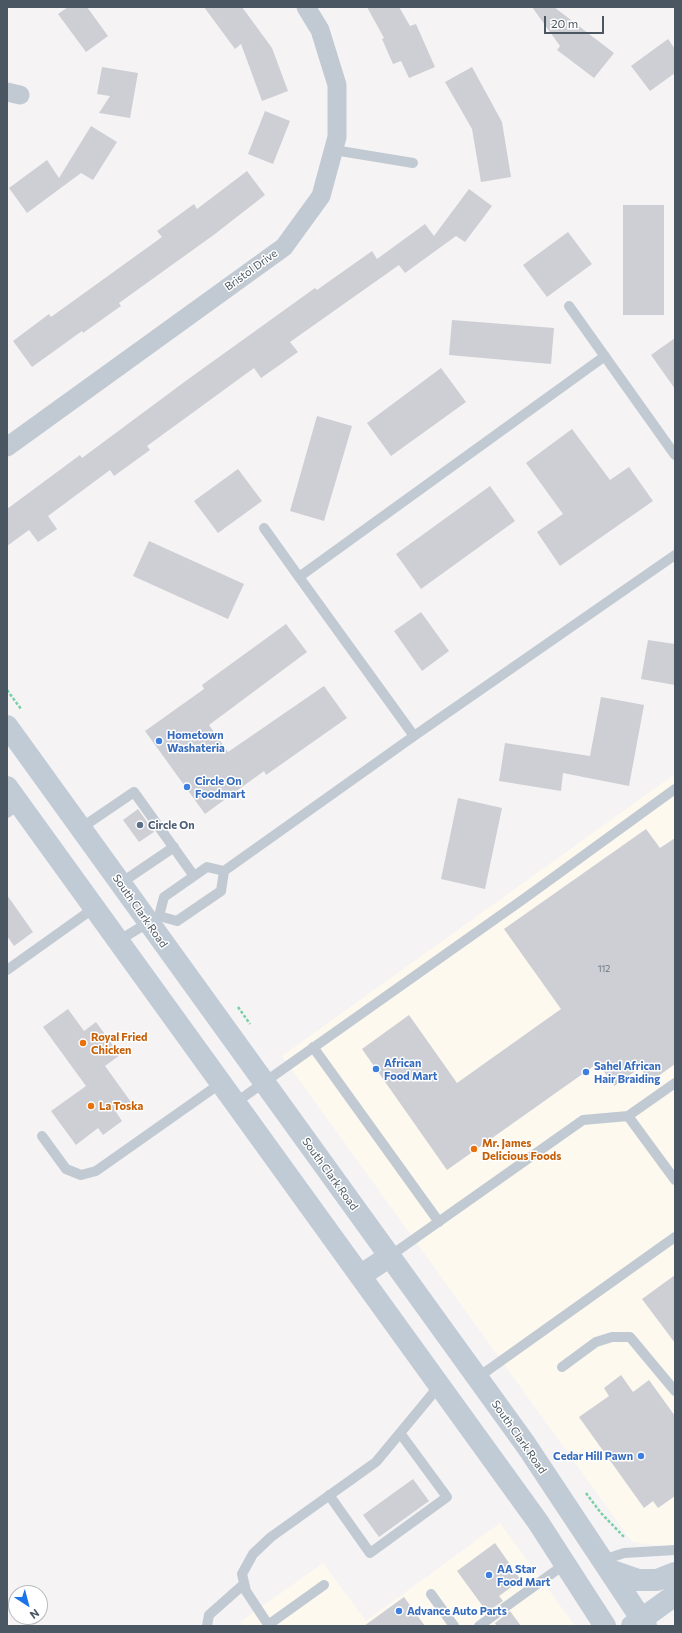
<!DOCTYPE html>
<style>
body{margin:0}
#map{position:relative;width:682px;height:1633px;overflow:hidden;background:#f5f3f3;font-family:Commissioner,sans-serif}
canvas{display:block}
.frame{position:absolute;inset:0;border:8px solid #4a5661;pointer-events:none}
.north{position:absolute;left:8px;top:1585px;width:40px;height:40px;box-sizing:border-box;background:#fff;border:1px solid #b7bbc0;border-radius:50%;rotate:144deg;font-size:11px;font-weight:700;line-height:16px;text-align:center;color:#4a5661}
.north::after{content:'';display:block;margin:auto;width:14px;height:18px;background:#1a73e8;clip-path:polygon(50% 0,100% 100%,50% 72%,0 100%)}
.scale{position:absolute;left:544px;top:16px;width:60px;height:18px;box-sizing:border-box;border:2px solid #4a5661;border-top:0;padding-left:5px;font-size:12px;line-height:14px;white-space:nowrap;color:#4a5661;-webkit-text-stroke:3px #fff;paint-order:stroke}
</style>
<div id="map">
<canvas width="682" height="1633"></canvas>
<div class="frame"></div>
<div class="north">N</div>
<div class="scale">20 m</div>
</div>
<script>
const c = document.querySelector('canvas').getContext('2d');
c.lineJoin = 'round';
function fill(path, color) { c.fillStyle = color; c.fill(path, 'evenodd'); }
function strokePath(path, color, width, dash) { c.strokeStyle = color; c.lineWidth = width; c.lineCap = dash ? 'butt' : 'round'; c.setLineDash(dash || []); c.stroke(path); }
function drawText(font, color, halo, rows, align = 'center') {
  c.font = font + ' Commissioner,sans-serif'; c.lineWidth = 3; c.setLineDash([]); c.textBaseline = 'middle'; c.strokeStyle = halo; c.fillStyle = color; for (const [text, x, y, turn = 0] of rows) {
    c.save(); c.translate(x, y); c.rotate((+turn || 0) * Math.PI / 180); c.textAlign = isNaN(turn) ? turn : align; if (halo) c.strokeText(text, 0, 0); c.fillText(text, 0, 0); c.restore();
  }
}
fill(new Path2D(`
 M 675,774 L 675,1548 L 632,1542 L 282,1056 Z
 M 500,1523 L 575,1626 L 243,1626 L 240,1622 L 323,1563 L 366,1621 Z`), '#fdf9ef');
fill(new Path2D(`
 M 68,7 L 87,7 L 108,36 L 86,52 L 58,14 Z
 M 204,7 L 242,7 L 272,48 L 288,91 L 262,101 L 241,44 L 235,49 Z
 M 367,7 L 399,7 L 410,26 L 416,24 L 435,67 L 409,78 L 401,61 L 393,64 L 382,39 L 384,38 Z
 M 532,7 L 554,7 L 614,53 L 594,78 L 557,50 L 560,46 Z
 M 668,39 L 675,49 L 675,73 L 650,91 L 631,66 Z
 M 102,67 L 138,73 L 130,118 L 99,113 L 110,96 L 97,94 Z
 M 472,67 L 502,122 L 511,177 L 481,182 L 472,129 L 445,82 Z
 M 265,111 L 290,121 L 273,164 L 248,154 Z
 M 91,126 L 117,142 L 93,180 L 81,173 L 27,213 L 9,188 L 47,160 L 59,178 Z
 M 247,171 L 265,195 L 215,234 L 119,303 L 121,306 L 83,333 L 82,331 L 32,367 L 13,341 L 49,314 L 51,317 L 162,237 L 157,231 L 194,204 L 197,209 Z
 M 469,189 L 492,206 L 465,242 L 456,236 L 405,273 L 399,265 L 290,342 L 298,352 L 261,378 L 254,368 L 147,446 L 150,450 L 114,476 L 110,470 L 48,516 L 57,529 L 38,542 L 29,530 L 7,546 L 7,509 L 80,455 L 82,458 L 187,380 L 315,288 L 317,290 L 372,251 L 377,259 L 425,224 L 434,236 Z
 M 623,205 L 664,205 L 664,315 L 623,315 Z
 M 568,232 L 592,264 L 547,297 L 523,265 Z
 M 452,320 L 554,328 L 551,364 L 449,355 Z
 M 675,338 L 675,389 L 651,355 Z
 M 441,368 L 466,402 L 391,456 L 367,423 Z
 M 317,416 L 352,426 L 324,521 L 290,511 Z
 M 572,429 L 610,480 L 629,467 L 653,501 L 560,566 L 537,532 L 563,514 L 526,463 Z
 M 238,469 L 262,501 L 218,533 L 194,501 Z
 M 490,486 L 515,521 L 421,589 L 396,554 Z
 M 149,541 L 244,584 L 228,619 L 133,576 Z
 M 421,612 L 449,651 L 422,671 L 394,631 Z
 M 286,624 L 307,652 L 209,725 L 228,752 L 324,686 L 347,718 L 266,775 L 264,771 L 205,814 L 145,731 L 204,689 L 202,685 Z
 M 648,640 L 675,644 L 675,685 L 641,679 Z
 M 601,697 L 644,705 L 629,786 L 563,773 L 561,791 L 499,781 L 505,743 L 590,756 Z
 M 458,798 L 502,808 L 485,889 L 441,879 Z
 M 138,809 L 154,832 L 139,842 L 123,820 Z
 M 646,829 L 660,848 L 675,838 L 675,1064 L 650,1082 L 640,1068 L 614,1086 L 598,1063 L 447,1170 L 362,1049 L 409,1015 L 457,1083 L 561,1009 L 504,929 Z
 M 7,895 L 33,932 L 14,946 L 7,936 Z
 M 68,1009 L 84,1031 L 96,1022 L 120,1055 L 105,1066 L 131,1102 L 116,1112 L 122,1121 L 103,1135 L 98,1128 L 76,1145 L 51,1111 L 86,1086 L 43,1027 Z
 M 675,1275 L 675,1343 L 642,1299 Z
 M 621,1375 L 633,1392 L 649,1380 L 675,1416 L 675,1496 L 658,1508 L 653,1501 L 644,1508 L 579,1417 L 609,1396 L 604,1388 Z
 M 413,1479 L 429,1501 L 379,1537 L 363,1515 Z
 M 495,1543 L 521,1580 L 499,1596 L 503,1601 L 487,1612 L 457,1571 Z
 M 404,1597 L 425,1626 L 364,1626 Z
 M 510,1611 L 521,1626 L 497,1626 L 495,1623 Z`), '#cdcfd5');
strokePath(new Path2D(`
 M 7,690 L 21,709
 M 238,1007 L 250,1024
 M 586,1493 L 601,1513 L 625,1538`), '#7ad0a6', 2.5, [3, 2]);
strokePath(new Path2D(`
 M 334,150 L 413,163
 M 569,306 L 675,455
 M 264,528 L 299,577
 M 414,736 L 299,577 L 605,356
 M 7,813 L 19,804
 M 81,828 L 134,792 L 194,876
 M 121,883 L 174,847
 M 159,916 L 177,921 L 221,891 L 224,871 L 414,736 L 675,555
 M 118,941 L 159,916 L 164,897 L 207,867 L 224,871
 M 7,970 L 94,908
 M 313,1047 L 439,1222
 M 235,1103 L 525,898 L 675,789
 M 628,1116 L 675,1180
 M 42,1136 L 66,1169 L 81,1175 L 96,1171 L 221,1083
 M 390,1256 L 583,1120 L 628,1116 L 675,1083
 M 562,1367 L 596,1342 L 612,1337 L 630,1337 L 675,1391
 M 477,1378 L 675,1237
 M 329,1495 L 370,1553 L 447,1497 L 400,1433
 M 603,1560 L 624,1553 L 675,1550
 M 431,1594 L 454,1626
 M 268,1625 L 324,1585
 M 207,1626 L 209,1615 L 244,1584
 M 269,1626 L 246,1591 L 242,1574 L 253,1554 L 271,1537 L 376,1462 L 439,1386
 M 479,1626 L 565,1564`), '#c1cad2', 10);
strokePath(new Path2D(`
 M 7,92 L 20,95
 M 7,447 L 284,247 L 321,196 L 337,137 L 337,85 L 320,30 L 306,7`), '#c1cad2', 19);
strokePath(new Path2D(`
 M 7,726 L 526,1445 L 646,1626
 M 7,787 L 538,1522 L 605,1626
 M 360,1276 L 390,1256
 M 609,1570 L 638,1580 L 657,1580 L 675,1573
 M 632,1626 L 675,1595`), '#c1cbd6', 22);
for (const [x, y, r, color] of [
 [159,741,4,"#3f7fe0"],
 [187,787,4,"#3f7fe0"],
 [140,825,4,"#5c6f8a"],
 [83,1043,4,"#e8710a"],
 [376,1069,4,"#3f7fe0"],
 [586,1072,4,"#3f7fe0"],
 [91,1106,4,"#e8710a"],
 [474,1149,4,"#e8710a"],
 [641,1456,4,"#3f7fe0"],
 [489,1575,4,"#3f7fe0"],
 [399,1611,4,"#3f7fe0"]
]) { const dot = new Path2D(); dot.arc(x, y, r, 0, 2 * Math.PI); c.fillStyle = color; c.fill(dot); strokePath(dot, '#fff', 1.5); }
drawText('9px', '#6b747e', null, [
 ["112",604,969]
]);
drawText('11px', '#4a5661', '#fff', [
 ["Bristol Drive",251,270,-36],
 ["South Clark Road",140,911,55],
 ["South Clark Road",330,1174,54],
 ["South Clark Road",519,1437,55]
]);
drawText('bold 11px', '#366cbe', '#fff', [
 ["Hometown",167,735],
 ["Washateria",167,748],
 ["Circle On",195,781],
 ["Foodmart",195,794],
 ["African",384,1063],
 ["Food Mart",384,1076],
 ["Sahel African",594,1066],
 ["Hair Braiding",594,1079],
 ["Cedar Hill Pawn",633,1456,"right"],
 ["AA Star",497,1569],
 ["Food Mart",497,1582],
 ["Advance Auto Parts",407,1611]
], 'left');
drawText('bold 11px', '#4e5e75', '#fff', [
 ["Circle On",148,825]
], 'left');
drawText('bold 11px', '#c56008', '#fff', [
 ["Royal Fried",91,1037],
 ["Chicken",91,1050],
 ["La Toska",99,1106],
 ["Mr. James",482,1143],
 ["Delicious Foods",482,1156]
], 'left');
</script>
